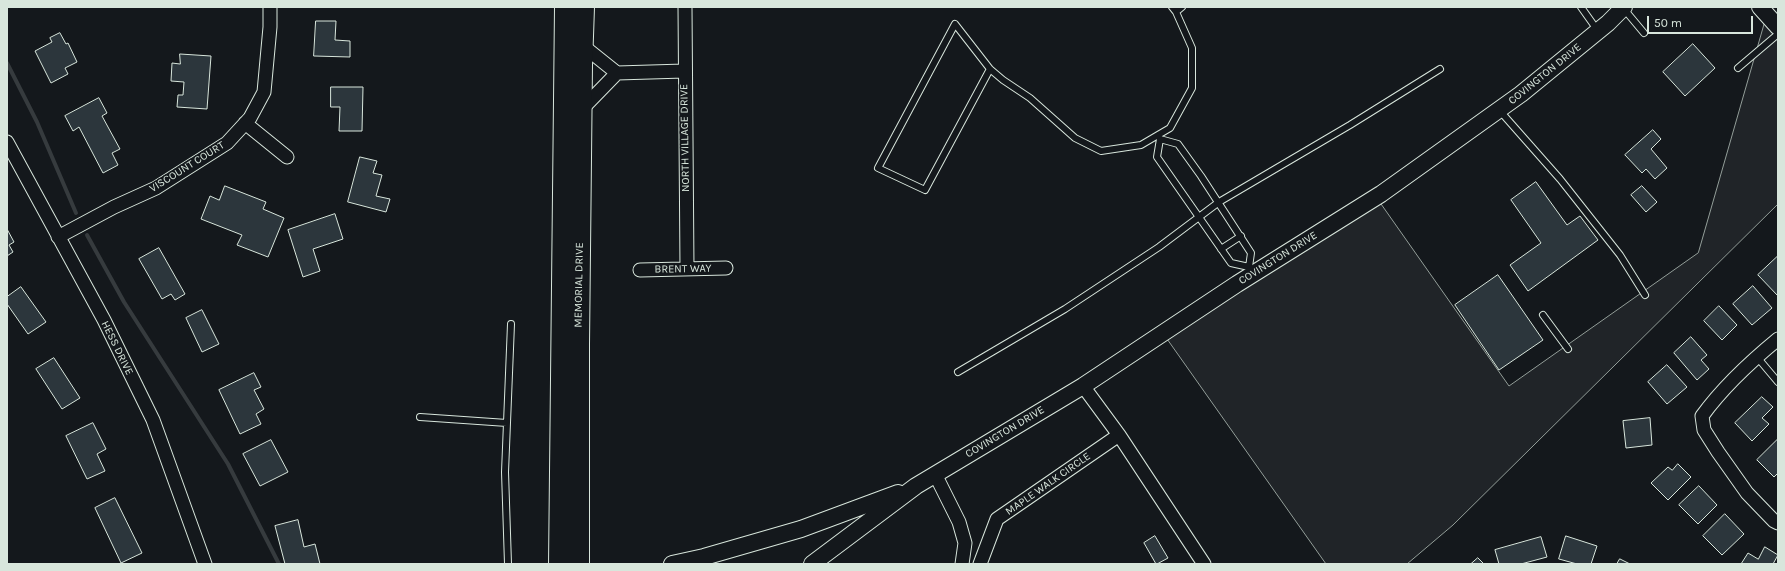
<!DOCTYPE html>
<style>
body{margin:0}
#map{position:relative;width:1785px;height:571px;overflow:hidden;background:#14181c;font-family:Karla,sans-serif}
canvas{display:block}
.frame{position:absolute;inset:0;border:8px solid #d8e6dc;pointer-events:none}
.scale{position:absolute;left:1647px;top:16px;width:106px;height:18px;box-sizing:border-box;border:2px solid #d8e6dc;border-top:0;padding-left:5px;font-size:12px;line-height:14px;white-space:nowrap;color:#d8e6dc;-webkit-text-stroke:3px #14181c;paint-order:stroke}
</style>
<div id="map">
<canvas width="1785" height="571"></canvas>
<div class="frame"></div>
<div class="scale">50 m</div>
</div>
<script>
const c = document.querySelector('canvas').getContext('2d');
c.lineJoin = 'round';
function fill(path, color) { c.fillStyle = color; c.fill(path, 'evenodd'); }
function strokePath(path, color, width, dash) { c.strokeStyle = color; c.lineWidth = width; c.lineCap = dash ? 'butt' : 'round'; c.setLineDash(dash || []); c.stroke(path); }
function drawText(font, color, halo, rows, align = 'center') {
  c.font = font + ' Karla,sans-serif'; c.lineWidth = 3; c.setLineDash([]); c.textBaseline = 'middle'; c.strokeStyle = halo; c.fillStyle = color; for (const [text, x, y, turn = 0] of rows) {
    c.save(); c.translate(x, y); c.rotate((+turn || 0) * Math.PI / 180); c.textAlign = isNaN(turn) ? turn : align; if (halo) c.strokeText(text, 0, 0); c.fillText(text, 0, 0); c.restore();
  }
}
const green = new Path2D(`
 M 1767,15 L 1778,27 L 1778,204 L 1453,525 L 1407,564 L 1326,564 L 1160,329 L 1374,194 L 1509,386 L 1698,253 Z`);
fill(green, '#202428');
strokePath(green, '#939e99', 1);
strokePath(new Path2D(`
 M 7,63 L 37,122 L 76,213
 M 87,235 L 124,302 L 228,464 L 279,564`), '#363b3e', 4);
const building = new Path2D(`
 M 316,21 L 336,21 L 335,40 L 350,41 L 350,57 L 314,56 Z
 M 60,33 L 66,44 L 68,43 L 77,62 L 65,68 L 68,74 L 51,83 L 35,51 L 52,42 L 50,38 Z
 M 1693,44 L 1715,68 L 1685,96 L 1663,72 Z
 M 180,54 L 211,56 L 207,109 L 177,107 L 178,95 L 183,95 L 184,82 L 171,81 L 172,63 L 180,64 Z
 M 331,87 L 363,87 L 362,131 L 339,131 L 340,107 L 331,107 Z
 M 99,98 L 107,113 L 102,116 L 120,149 L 112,153 L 118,165 L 103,173 L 79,127 L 73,131 L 65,116 Z
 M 1653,130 L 1661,139 L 1651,149 L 1667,168 L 1655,179 L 1646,169 L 1642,173 L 1625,155 Z
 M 360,157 L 377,161 L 373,173 L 382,175 L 376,196 L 390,199 L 386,212 L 348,202 Z
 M 1536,182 L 1567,225 L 1580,216 L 1598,240 L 1528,291 L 1510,265 L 1541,243 L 1511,200 Z
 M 225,186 L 266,202 L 263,209 L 284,218 L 268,257 L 237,245 L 242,235 L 201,219 L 210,196 L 219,200 Z
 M 1642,186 L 1657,202 L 1646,212 L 1631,195 Z
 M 335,214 L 343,239 L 313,249 L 320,271 L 303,277 L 288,230 Z
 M 7,229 L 14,242 L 9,245 L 13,252 L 7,256 Z
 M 159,248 L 185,294 L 175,300 L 171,294 L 162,299 L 139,259 Z
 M 1778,256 L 1778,296 L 1758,275 Z
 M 1498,275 L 1543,340 L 1499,370 L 1455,305 Z
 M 1753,286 L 1772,308 L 1752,325 L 1733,304 Z
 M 21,287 L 46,322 L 28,334 L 7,304 L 7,297 Z
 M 1719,306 L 1737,325 L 1722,340 L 1704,321 Z
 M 202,310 L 219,344 L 202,352 L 186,318 Z
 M 1691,337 L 1707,355 L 1701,360 L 1709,369 L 1697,380 L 1674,353 Z
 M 54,358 L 80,398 L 62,409 L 36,369 Z
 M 1667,365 L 1687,387 L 1667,404 L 1648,382 Z
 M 254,373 L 261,387 L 254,390 L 264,409 L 256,414 L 261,424 L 240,434 L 219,390 Z
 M 1762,397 L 1773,407 L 1762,418 L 1769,424 L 1752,441 L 1735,423 Z
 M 1650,418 L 1652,445 L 1626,448 L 1623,421 Z
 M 93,423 L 106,449 L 97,454 L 105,471 L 87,479 L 66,436 Z
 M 1778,439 L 1778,473 L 1774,477 L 1757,460 Z
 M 271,440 L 288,472 L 260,486 L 243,454 Z
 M 1678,464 L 1691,477 L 1668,500 L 1651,483 L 1668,467 L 1672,470 Z
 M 1699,486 L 1717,505 L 1698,524 L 1679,505 Z
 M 115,498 L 142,553 L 121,563 L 95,508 Z
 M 1725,514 L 1744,534 L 1722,555 L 1703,536 Z
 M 298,520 L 304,547 L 315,544 L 320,564 L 285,564 L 275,526 Z
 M 1155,536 L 1168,558 L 1157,564 L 1156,564 L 1144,543 Z
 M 1566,536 L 1597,546 L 1591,564 L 1577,564 L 1559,559 Z
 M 1541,537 L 1547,557 L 1521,564 L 1499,564 L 1495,550 Z
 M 1765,547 L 1778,555 L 1773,564 L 1741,564 L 1748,553 L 1758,559 Z
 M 1478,558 L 1484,564 L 1471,564 Z
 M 1620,559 L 1630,564 L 1617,564 Z`);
fill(building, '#2c363c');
strokePath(building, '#d8e6dc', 1);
const service = new Path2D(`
 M 1172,7 L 1176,12 L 1192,48 L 1192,88 L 1170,128 L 1158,135 L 1160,139 L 1157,157 L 1231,263 L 1249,267
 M 1581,7 L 1598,31
 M 1624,9 L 1644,33
 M 1176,12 L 1182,7
 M 1738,68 L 1778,34
 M 990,69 L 925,190 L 878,168 L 955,24 L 990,69 L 1003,80 L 1030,98 L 1075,138 L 1101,151 L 1141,145 L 1158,135
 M 1500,111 L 1560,179 L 1620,255 L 1645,295
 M 1160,139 L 1178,144 L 1201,176 L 1251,253 L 1249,267 L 1251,271
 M 1221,249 L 1241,236
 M 1543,315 L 1568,349
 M 1757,357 L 1778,382
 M 958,372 L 1065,309 L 1159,247 L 1219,202 L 1350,125 L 1440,69
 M 420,417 L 507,423
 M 508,564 L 505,472 L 511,324`);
const minor = new Path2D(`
 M 685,7 L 687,269
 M 582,45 L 617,73 L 684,71
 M 581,110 L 617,73
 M 245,123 L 287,157
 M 7,142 L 104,320 L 153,420 L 205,564
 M 58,237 L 114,207 L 156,188 L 227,143 L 250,118 L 264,92 L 270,27 L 270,7
 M 640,270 L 726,268
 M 1778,339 C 1750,362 1723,387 1702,416 L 1704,430 L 1718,452 L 1747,493 L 1774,521 L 1778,523
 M 1083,386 L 1119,435
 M 935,474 L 959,522 L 965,543 L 962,564
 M 980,564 L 997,519 L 1119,435 L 1204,564`);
const tertiary = new Path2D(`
 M 1760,7 L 1778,27
 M 672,564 L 704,557 L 801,529 L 898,493
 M 812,564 L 916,486 L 1083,386 L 1237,284 L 1381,194 L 1521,94 L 1608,23 L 1624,7`);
const primary = new Path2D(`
 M 559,564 L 565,7
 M 579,564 L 579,344 L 582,65 L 584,7`);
strokePath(service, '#d8e6dc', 8);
strokePath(minor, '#d8e6dc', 15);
strokePath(tertiary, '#d8e6dc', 18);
strokePath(primary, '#d8e6dc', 22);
strokePath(service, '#14181c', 6);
strokePath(minor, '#14181c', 13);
strokePath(tertiary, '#14181c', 16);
strokePath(primary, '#14181c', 20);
drawText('11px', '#d8e6dc', '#14181c', [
 ["COVINGTON DRIVE",1545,74,-39],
 ["NORTH VILLAGE DRIVE",685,138,-91],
 ["VISCOUNT COURT",187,167,-32],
 ["COVINGTON DRIVE",1278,258,-32],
 ["BRENT WAY",683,269,-1],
 ["MEMORIAL DRIVE",579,285,-89],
 ["HESS DRIVE",117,348,64],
 ["COVINGTON DRIVE",1005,432,-31],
 ["MAPLE WALK CIRCLE",1048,484,-35]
]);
</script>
